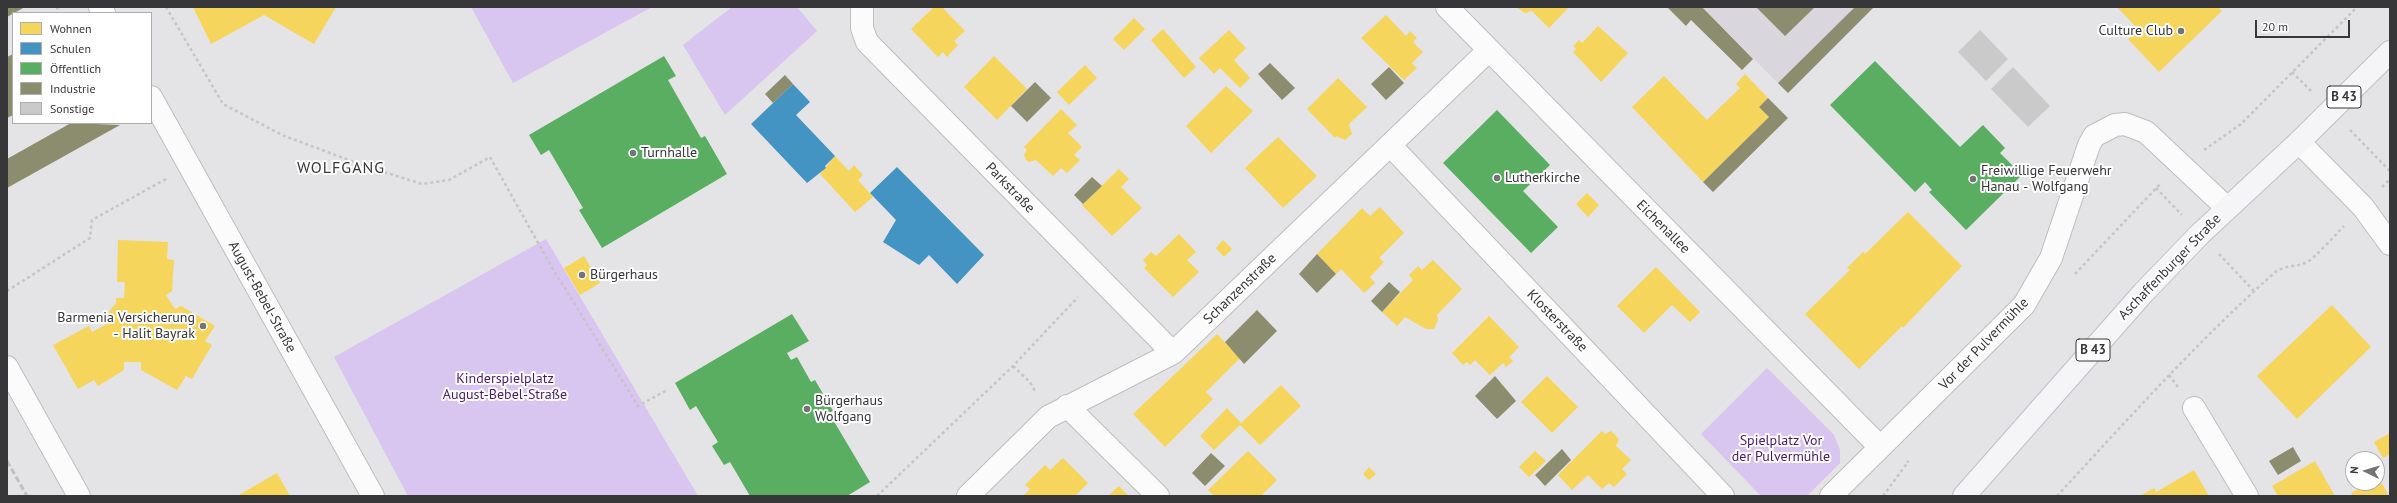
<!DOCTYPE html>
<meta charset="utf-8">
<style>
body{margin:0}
#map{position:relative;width:2397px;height:503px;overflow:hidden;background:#e4e3e5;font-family:"PT Sans",sans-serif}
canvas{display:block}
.frame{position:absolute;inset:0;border:8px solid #373638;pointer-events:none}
.legend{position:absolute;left:12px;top:12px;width:140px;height:112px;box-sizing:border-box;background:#fff;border:1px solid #afafaf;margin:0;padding:5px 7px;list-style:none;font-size:12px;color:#373638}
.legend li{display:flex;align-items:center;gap:8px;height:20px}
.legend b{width:20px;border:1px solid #afafaf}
.north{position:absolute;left:2345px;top:451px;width:40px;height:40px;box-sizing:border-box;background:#fff;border:1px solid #afafaf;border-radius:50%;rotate:275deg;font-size:11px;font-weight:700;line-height:16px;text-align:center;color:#373638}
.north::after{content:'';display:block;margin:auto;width:14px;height:18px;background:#747375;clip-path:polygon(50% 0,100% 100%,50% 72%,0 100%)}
.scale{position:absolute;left:2255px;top:20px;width:95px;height:18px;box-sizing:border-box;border:2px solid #373638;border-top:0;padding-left:5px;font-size:12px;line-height:14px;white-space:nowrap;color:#373638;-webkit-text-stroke:3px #fff;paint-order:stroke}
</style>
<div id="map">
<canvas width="2397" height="503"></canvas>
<div class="frame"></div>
<ul class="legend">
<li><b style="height:11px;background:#f6d55c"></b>Wohnen</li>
<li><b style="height:11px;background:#4393c3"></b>Schulen</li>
<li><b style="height:11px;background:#5aae61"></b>Öffentlich</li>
<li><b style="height:11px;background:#8c8c6e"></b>Industrie</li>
<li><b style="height:11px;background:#cbcacb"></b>Sonstige</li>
</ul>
<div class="north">N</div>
<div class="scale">20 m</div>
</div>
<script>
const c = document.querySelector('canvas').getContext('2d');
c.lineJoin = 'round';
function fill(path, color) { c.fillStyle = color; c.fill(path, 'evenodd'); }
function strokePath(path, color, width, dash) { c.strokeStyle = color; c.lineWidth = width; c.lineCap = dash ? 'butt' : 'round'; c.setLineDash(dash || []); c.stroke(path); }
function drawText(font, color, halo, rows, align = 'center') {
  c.font = font + ' "PT Sans",sans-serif'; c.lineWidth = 4; c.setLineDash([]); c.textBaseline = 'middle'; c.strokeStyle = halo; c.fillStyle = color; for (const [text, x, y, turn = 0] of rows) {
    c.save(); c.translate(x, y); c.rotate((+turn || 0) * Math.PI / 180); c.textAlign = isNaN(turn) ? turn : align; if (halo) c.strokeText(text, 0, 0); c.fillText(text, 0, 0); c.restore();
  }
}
fill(new Path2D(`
 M 1702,7 L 1874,7 L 1788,93 Z`), '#d9d6dd');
fill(new Path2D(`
 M 471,7 L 652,7 L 513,83 Z
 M 732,7 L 797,7 L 817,31 L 725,115 L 683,45 Z
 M 546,239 L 698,496 L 408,496 L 334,357 Z
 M 1767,368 L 1834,435 L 1840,450 L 1840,463 L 1807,496 L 1761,496 L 1701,434 Z`), '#d8c5f0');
fill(new Path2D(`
 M 193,7 L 336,7 L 314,44 L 264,15 L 211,44 Z
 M 934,7 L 942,7 L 965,31 L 954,41 L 958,45 L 947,57 L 943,52 L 938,57 L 911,29 Z
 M 1516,7 L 1569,7 L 1549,28 L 1532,11 L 1525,13 Z
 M 2117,7 L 2218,7 L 2222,11 L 2159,72 L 2128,39 L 2139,30 Z
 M 1386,15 L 1406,36 L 1410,31 L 1417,38 L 1413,42 L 1423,52 L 1412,63 L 1417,68 L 1404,80 L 1361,38 Z
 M 1134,18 L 1145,29 L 1124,50 L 1113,39 Z
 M 1598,26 L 1628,53 L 1601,82 L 1573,52 L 1576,49 L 1573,46 L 1579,40 L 1582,43 Z
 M 1163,29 L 1196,67 L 1184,78 L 1151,40 Z
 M 1229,30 L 1246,48 L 1234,60 L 1250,78 L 1240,88 L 1220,68 L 1214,74 L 1199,58 Z
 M 994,56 L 1027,89 L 997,120 L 964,87 Z
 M 1085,65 L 1097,78 L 1069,105 L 1057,92 Z
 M 1745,74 L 1768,98 L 1759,107 L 1769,117 L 1703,182 L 1632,107 L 1664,76 L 1707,120 L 1740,88 L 1736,84 Z
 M 1338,78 L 1367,107 L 1349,124 L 1352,134 L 1345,140 L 1336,136 L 1335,138 L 1307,109 Z
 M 1226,86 L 1253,111 L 1211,153 L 1186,126 Z
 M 1061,109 L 1077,125 L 1068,133 L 1082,147 L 1074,155 L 1080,160 L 1067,173 L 1061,168 L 1053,176 L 1036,160 L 1029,162 L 1026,160 L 1024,155 L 1027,150 L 1024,147 Z
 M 1278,137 L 1317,176 L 1283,208 L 1245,168 Z
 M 835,156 L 849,171 L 854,165 L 863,175 L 858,180 L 873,197 L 855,212 L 820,174 Z
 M 1119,169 L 1129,179 L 1121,187 L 1142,208 L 1112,236 L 1082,205 Z
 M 1587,193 L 1599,205 L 1588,217 L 1576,204 Z
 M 1380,207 L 1404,233 L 1379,258 L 1384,262 L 1370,277 L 1375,283 L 1364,293 L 1341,269 L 1336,274 L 1317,254 L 1362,208 L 1370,216 Z
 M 1908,212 L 1962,266 L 1903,328 L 1902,326 L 1859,369 L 1805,314 L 1850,270 L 1847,268 L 1863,252 L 1865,254 Z
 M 1179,234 L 1196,252 L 1187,260 L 1199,272 L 1173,297 L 1144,268 L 1147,265 L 1143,260 L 1151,252 L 1156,256 Z
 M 118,240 L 168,242 L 167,259 L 174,260 L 172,291 L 166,295 L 175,309 L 181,306 L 215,326 L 205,341 L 212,345 L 192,379 L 186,376 L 177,390 L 141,370 L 141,362 L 124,362 L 124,370 L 98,386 L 94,380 L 78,389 L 53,345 L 89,326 L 92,332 L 107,324 L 104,318 L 116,303 L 116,298 L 124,298 L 125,282 L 117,282 Z
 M 1223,240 L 1232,249 L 1224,257 L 1216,248 Z
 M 584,256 L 600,283 L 580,295 L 564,268 Z
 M 1433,260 L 1462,289 L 1437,315 L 1438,320 L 1434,329 L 1426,329 L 1405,317 L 1397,326 L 1382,312 L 1413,280 L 1409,275 L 1418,266 L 1422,270 Z
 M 1656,267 L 1700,312 L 1690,322 L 1672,305 L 1644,333 L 1617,306 Z
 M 2332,305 L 2371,347 L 2297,419 L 2257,376 Z
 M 1489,316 L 1519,347 L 1509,357 L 1513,361 L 1506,367 L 1503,363 L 1490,375 L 1475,360 L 1470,365 L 1467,362 L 1463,365 L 1452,353 Z
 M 1217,334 L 1240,358 L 1206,392 L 1213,399 L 1165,447 L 1133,414 Z
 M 1547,376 L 1578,407 L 1552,433 L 1521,402 Z
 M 1281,385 L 1301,406 L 1260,445 L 1240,425 L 1214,450 L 1200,436 L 1227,408 L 1241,423 Z
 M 1602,431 L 1605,434 L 1611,431 L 1619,439 L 1616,446 L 1631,460 L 1622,469 L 1627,474 L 1614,487 L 1609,483 L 1602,489 L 1588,475 L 1572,490 L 1558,475 Z
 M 2390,433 L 2390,454 L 2383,458 L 2374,442 Z
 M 1248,451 L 1277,480 L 1261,496 L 1214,496 L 1208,490 Z
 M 1535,451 L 1546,461 L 1529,477 L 1519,467 Z
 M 1063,458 L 1088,483 L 1075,496 L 1023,496 L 1030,489 L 1025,485 L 1045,465 L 1050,470 Z
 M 2315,461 L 2335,496 L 2278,496 L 2272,486 Z
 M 1369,467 L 1376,474 L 1369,480 L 1363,474 Z
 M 2194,470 L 2209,496 L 2140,496 L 2154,488 L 2156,492 Z
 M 277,473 L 290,496 L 237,496 Z
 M 2379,478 L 2389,496 L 2353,496 L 2351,493 L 2370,483 L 2377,483 Z
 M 1119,486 L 1129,496 L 1108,496 Z`), '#f6d55c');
fill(new Path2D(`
 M 793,84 L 810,102 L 796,115 L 835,156 L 825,166 L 826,168 L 807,183 L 751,124 Z
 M 897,167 L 984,255 L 957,284 L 929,255 L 919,265 L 883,242 L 896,220 L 870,193 Z`), '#4393c3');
fill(new Path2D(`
 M 664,56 L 676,76 L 668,80 L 701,138 L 705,136 L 727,174 L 602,248 L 579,210 L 583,208 L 549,150 L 541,155 L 529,135 Z
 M 1875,61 L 1960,147 L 1983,125 L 2005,148 L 2000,153 L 2022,175 L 1966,230 L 1929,192 L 1932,190 L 1925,182 L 1915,192 L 1830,105 Z
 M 1497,110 L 1550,165 L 1523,191 L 1558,227 L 1531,253 L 1443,163 Z
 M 792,314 L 809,341 L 787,353 L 791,360 L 797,357 L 811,382 L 815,380 L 833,411 L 829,413 L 870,482 L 847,496 L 750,496 L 730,462 L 724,465 L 712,446 L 718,442 L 696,406 L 690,410 L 675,383 Z`), '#5aae61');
fill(new Path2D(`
 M 7,7 L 25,7 L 7,17 Z
 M 1667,7 L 1702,7 L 1753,59 L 1742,70 L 1691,20 L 1686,26 Z
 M 1756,7 L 1815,7 L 1785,36 Z
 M 1855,7 L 1874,7 L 1788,93 L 1778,83 Z
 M 13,54 L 13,115 L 7,118 L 7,57 Z
 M 1270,63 L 1295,88 L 1282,100 L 1258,74 Z
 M 1389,67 L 1404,83 L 1386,100 L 1371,84 Z
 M 785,75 L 793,84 L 773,103 L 765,94 Z
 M 1035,82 L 1051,98 L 1027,122 L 1011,106 Z
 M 1768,98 L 1788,118 L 1713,192 L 1703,182 L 1769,117 L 1759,107 Z
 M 71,123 L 120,125 L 7,188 L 7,159 Z
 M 1092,177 L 1102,186 L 1083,204 L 1074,195 Z
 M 1317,254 L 1336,274 L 1317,293 L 1299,274 Z
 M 1389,282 L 1400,292 L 1382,312 L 1371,301 Z
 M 1257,310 L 1277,331 L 1244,364 L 1225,342 Z
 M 1495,376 L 1516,401 L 1497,419 L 1475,396 Z
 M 2293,447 L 2301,461 L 2278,475 L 2269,461 Z
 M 1562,449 L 1571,460 L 1545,486 L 1535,475 Z
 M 1211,453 L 1225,466 L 1205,486 L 1192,473 Z`), '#8c8c6e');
fill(new Path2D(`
 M 1980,30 L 2008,59 L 1986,81 L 1958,52 Z
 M 2013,67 L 2050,106 L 2028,127 L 1991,89 Z`), '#cbcacb');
const minor = new Path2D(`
 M 100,7 L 104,13
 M 862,7 L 862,28 L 867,42 L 1173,353
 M 1447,7 L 1880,447
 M 151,97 L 373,496
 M 1390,145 L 1723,496
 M 7,367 L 79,496
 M 1067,406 L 1158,496
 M 2194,408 L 2247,496
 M 968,496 L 1048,417 L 1173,353 L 1489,50
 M 1831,496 L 2024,305 L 2051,258 L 2089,145 L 2094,136 L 2115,125 L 2125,124 L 2146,132 L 2227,208`);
const tertiary = new Path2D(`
 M 2299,142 L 2363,207 L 2390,244`);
const primary = new Path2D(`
 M 1964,496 L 2144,292 L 2200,234 L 2299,142 L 2390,52`);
strokePath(minor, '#bebebf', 24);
strokePath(tertiary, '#bebebf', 24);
strokePath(primary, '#c2bfc6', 24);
strokePath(new Path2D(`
 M 166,7 L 223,104 L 282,135 L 362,165 L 422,184 L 449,180 L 490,157 L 551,266 L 638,406 L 667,390
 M 56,9 L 60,7
 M 2292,72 L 2311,91
 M 2350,130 L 2390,171
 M 2204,150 L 2241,124 L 2357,7
 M 2382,187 L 2390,179
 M 2156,188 L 2182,215
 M 2219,254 L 2254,291
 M 2075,274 L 2161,183
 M 7,291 L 90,238 L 92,220 L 166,179
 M 1013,366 L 1030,382 L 1036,393
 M 2169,375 L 2178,387
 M 877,496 L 1013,366 L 1078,297
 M 1883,496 L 1908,462 L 1907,461
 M 2057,496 C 2127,420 2196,343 2273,274 C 2284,264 2296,268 2307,262 C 2315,258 2336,234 2344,226`), '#c6c4c6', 2.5, [3, 3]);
strokePath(minor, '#fbfbfb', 22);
strokePath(tertiary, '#fbfbfb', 22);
strokePath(primary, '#f5f4f7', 22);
strokePath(new Path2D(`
 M 7,461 L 27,496`), '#c1c0c1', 3, [6, 3]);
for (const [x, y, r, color] of [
 [2181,31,4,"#747375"],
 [633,153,4,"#747375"],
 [1497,178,4,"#747375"],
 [1973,179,4,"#747375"],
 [582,275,4,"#747375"],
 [203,326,4,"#747375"],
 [807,409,4,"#747375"]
]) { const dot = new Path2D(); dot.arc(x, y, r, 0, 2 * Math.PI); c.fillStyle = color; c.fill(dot); strokePath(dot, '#fff', 1.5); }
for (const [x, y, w] of [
 [2344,97,34],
 [2093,350,34]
]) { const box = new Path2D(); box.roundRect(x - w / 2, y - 11, w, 22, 3); c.fillStyle = '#fff'; c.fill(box); strokePath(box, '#373638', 1); }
drawText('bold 13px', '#373638', null, [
 ["B 43",2344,97],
 ["B 43",2093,350]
]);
drawText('14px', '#373638', '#fff', [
 ["Culture Club",2173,31,"right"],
 ["Turnhalle",641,153],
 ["Freiwillige Feuerwehr",1981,171],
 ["Hanau - Wolfgang",1981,187],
 ["Lutherkirche",1505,178],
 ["Bürgerhaus",590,275],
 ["Barmenia Versicherung",195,318,"right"],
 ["- Halit Bayrak",195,334,"right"],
 ["Bürgerhaus",815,401],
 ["Wolfgang",815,417]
], 'left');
drawText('14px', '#373638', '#fff', [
 ["Parkstraße",1010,188,46],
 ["Eichenallee",1663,227,45],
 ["Aschaffenburger Straße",2170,267,-46],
 ["Schanzenstraße",1240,289,-44],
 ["August-Bebel-Straße",262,297,61],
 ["Klosterstraße",1557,321,46],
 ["Vor der Pulvermühle",1984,344,-46]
]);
drawText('14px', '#4a1971', '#fff', [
 ["Kinderspielplatz",505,379],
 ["August-Bebel-Straße",505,395],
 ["Spielplatz Vor",1781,441],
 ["der Pulvermühle",1781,457]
]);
c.letterSpacing = '1px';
drawText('16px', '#373638', '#fff', [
 ["WOLFGANG",341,168]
]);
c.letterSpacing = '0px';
</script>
